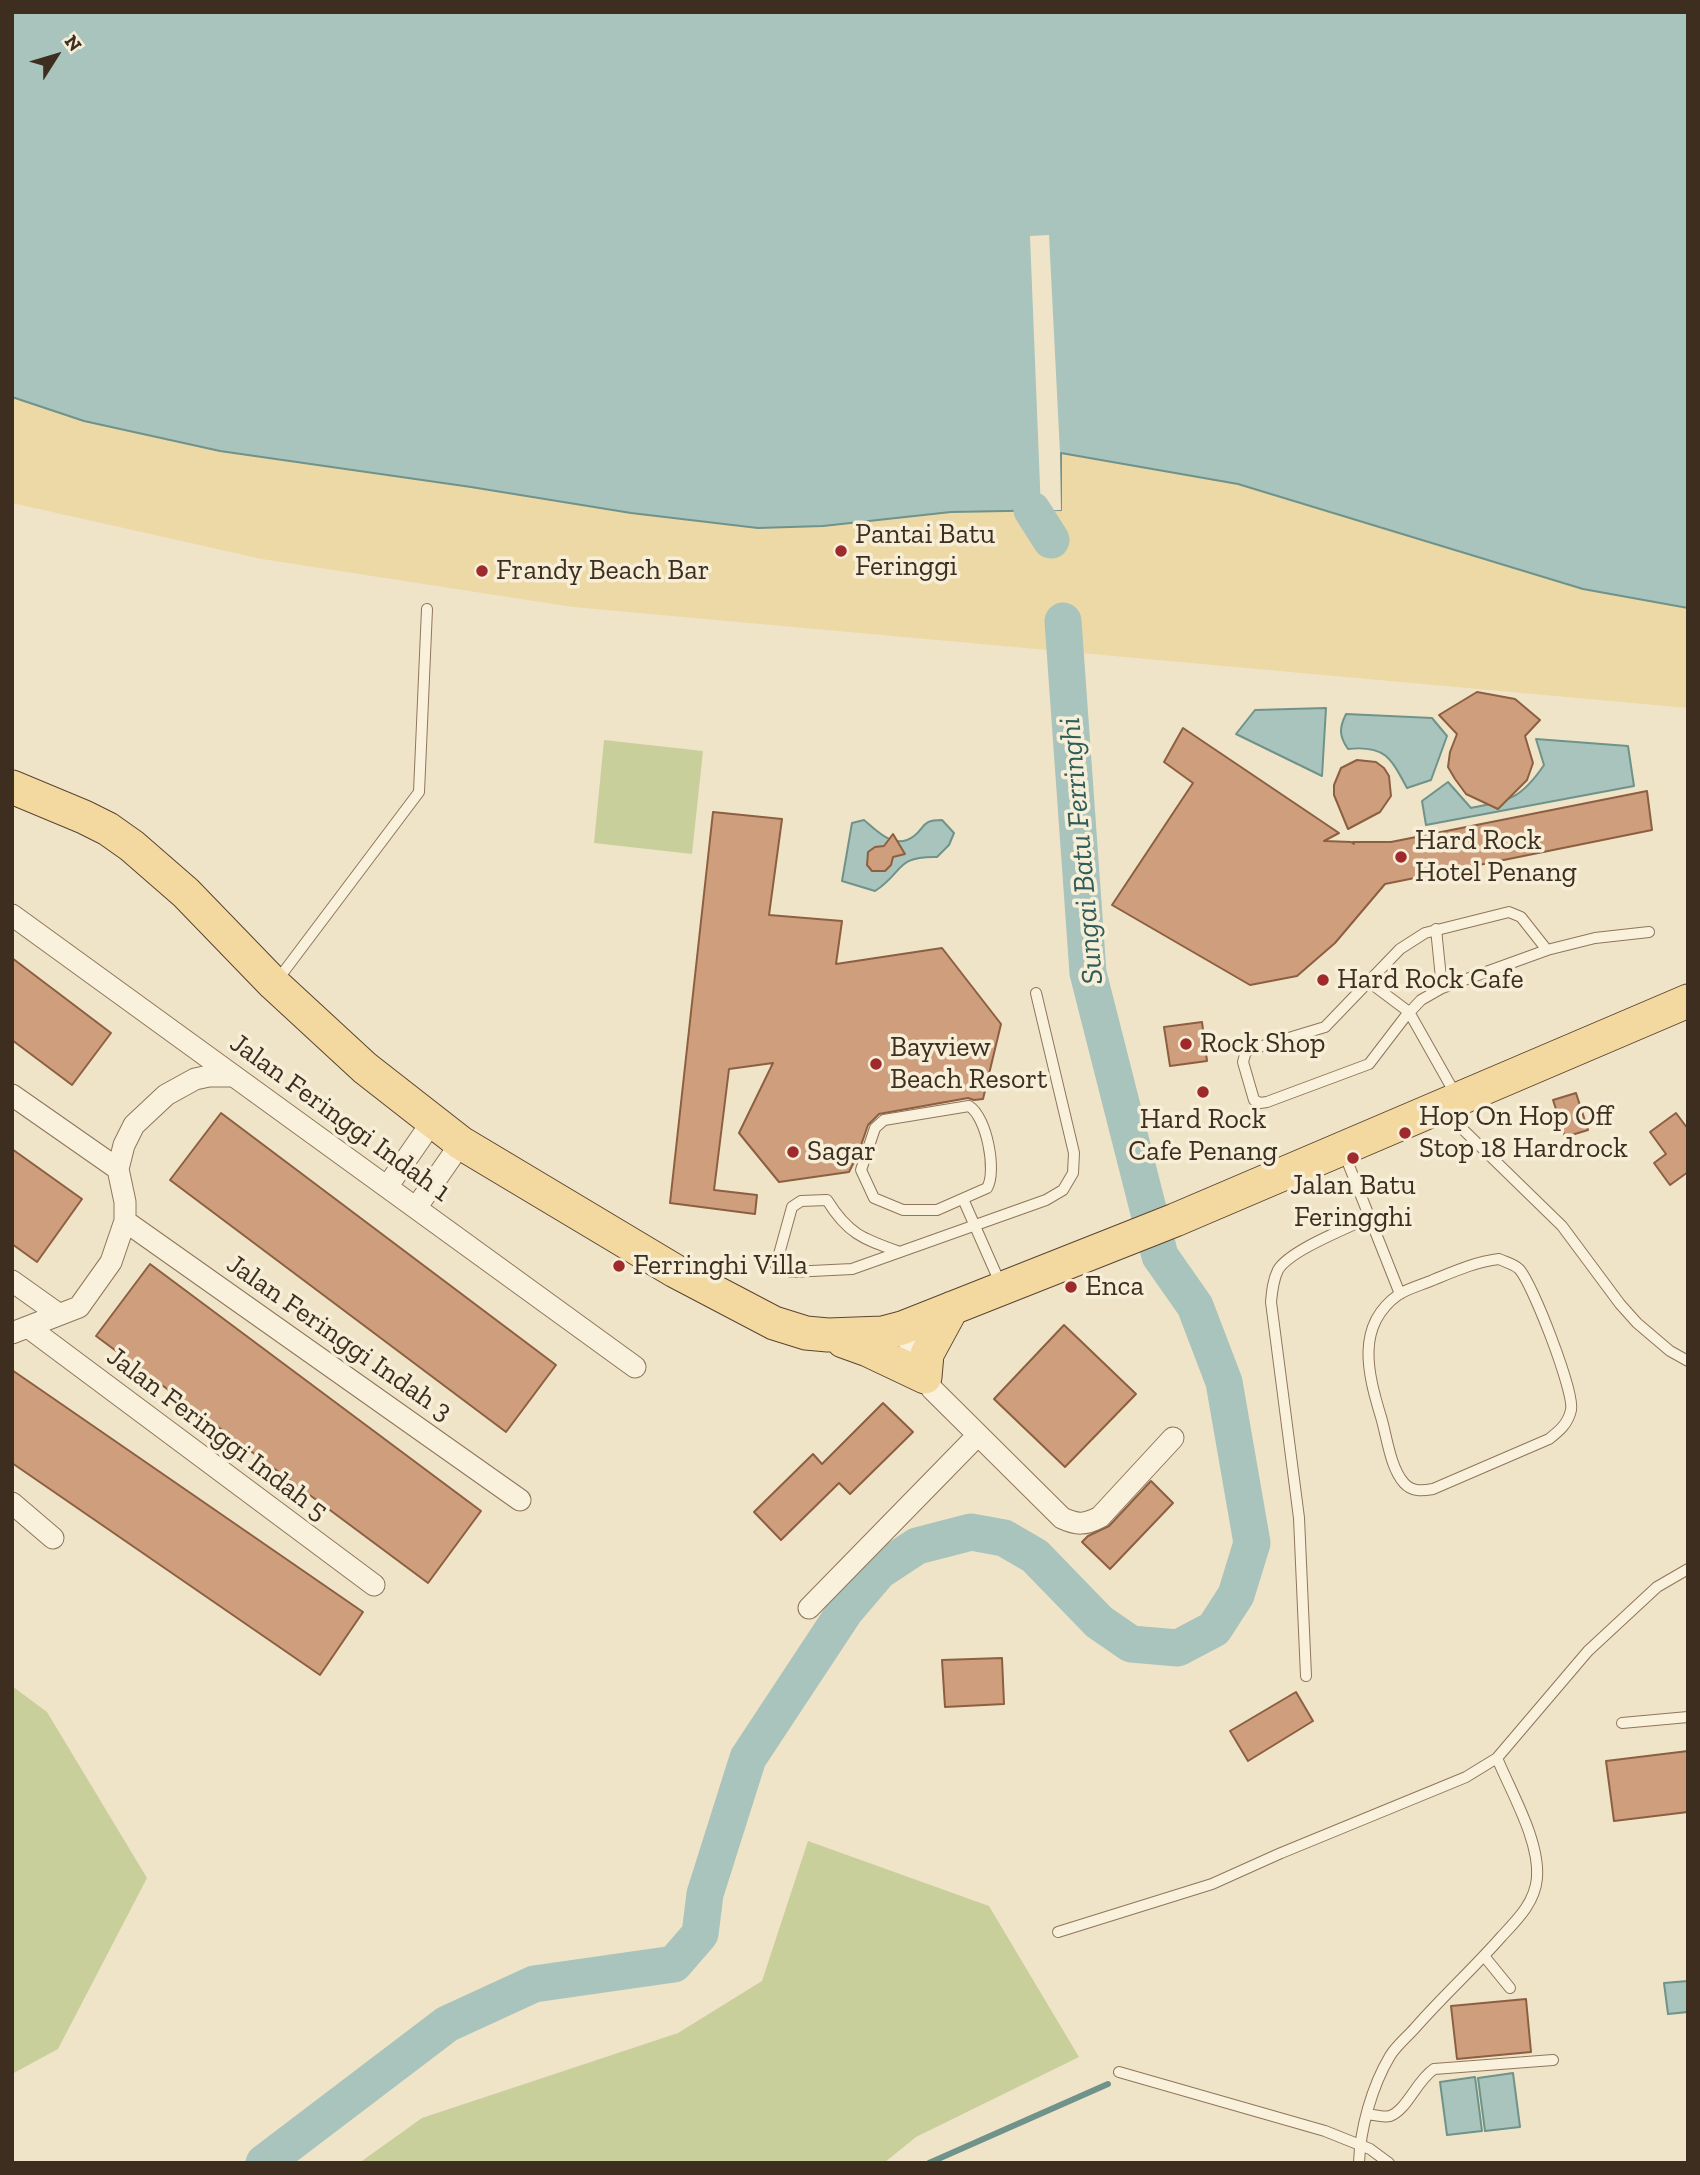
<!DOCTYPE html>
<style>
body{margin:0}
#map{position:relative;width:1700px;height:2175px;overflow:hidden;background:#f0e4c8;font-family:"Zilla Slab",serif}
canvas{display:block}
.frame{position:absolute;inset:0;border:14px solid #3d2e20;pointer-events:none}
.north{position:absolute;left:21px;top:21px;width:70px;height:70px;-webkit-text-stroke:5px #f7eed8;paint-order:stroke;rotate:53deg;font-size:19px;font-weight:700;line-height:28px;text-align:center;color:#3d2e20}
.north::after{content:'';display:block;margin:auto;width:24px;height:32px;background:#3d2e20;clip-path:polygon(50% 0,100% 100%,50% 72%,0 100%)}
</style>
<div id="map">
<canvas width="1700" height="2175"></canvas>
<div class="frame"></div>
<div class="north">N</div>
</div>
<script>
const c = document.querySelector('canvas').getContext('2d');
c.lineJoin = 'round';
function fill(path, color) { c.fillStyle = color; c.fill(path, 'evenodd'); }
function strokePath(path, color, width, dash) { c.strokeStyle = color; c.lineWidth = width; c.lineCap = dash ? 'butt' : 'round'; c.setLineDash(dash || []); c.stroke(path); }
function drawText(font, color, halo, rows, align = 'center') {
  c.font = font + ' "Zilla Slab",serif'; c.lineWidth = 7; c.setLineDash([]); c.textBaseline = 'middle'; c.strokeStyle = halo; c.fillStyle = color; for (const [text, x, y, turn = 0] of rows) {
    c.save(); c.translate(x, y); c.rotate((+turn || 0) * Math.PI / 180); c.textAlign = isNaN(turn) ? turn : align; if (halo) c.strokeText(text, 0, 0); c.fillText(text, 0, 0); c.restore();
  }
}
fill(new Path2D(`
 M 604,740 L 703,751 L 692,854 L 594,843 Z
 M 12,1686 L 47,1712 L 147,1878 L 58,2049 L 12,2074 Z
 M 808,1841 L 989,1906 L 1079,2057 L 916,2137 L 884,2163 L 359,2163 L 422,2118 L 678,2033 L 762,1981 Z`), '#c9cf9b');
fill(new Path2D(`
 M 12,397 L 84,421 L 220,451 L 471,487 L 631,513 L 758,528 L 823,526 L 951,512 L 1061,510 L 1060,453 L 1238,484 L 1583,589 L 1688,608 L 1688,708 L 573,607 L 262,559 L 12,503 Z`), '#ecd9a5');
const water = new Path2D(`
 M 12,12 L 1688,12 L 1688,608 L 1583,589 L 1238,484 L 1061,453 L 1061,510 L 951,512 L 823,526 L 758,528 L 631,513 L 471,487 L 220,451 L 84,421 L 12,397 Z
 M 1326,708 L 1322,776 L 1236,734 L 1255,710 Z
 M 1346,714 L 1432,718 L 1447,736 L 1431,780 L 1407,788 C 1391,758 1385,745 1348,749 C 1339,736 1339,728 1346,714 Z
 M 1536,739 L 1628,746 L 1634,786 L 1426,825 L 1422,801 L 1448,782 L 1471,808 C 1510,800 1521,799 1544,765 Z
 M 864,820 C 877,831 895,851 914,836 C 926,827 921,820 942,820 L 954,833 L 949,845 L 937,857 C 895,856 904,872 875,891 L 842,881 L 852,823 Z
 M 1688,1981 L 1688,2012 L 1668,2014 L 1664,1983 Z
 M 1513,2073 L 1520,2127 L 1485,2131 L 1478,2078 Z
 M 1475,2077 L 1482,2131 L 1447,2135 L 1440,2082 Z`);
fill(water, '#a9c4bc');
strokePath(water, '#6f938a', 2);
fill(new Path2D(`
 M 1049,235 L 1060,453 L 1061,510 L 1041,511 L 1030,236 Z`), '#f0e4c8');
strokePath(new Path2D(`
 M 929,2163 L 1108,2084`), '#6f938a', 6);
strokePath(new Path2D(`
 M 1032,510 L 1051,540
 M 264,2163 L 447,2024 L 534,1984 L 674,1964 L 700,1934 L 705,1894 L 748,1758 L 845,1611 L 879,1571 L 917,1546 L 971,1532 L 1004,1538 L 1035,1556 L 1099,1622 L 1131,1644 L 1178,1648 L 1214,1629 L 1236,1595 L 1252,1543 L 1224,1382 L 1195,1306 L 1160,1256 L 1088,973 L 1063,621`), '#a9c4bc', 37);
const building = new Path2D(`
 M 1477,692 L 1515,699 L 1540,720 L 1525,736 L 1533,763 L 1527,780 L 1498,809 L 1466,794 L 1455,779 L 1448,767 L 1450,752 L 1457,734 L 1439,715 Z
 M 1183,728 L 1339,833 L 1324,841 L 1351,842 L 1354,844 L 1353,842 L 1391,842 L 1647,791 L 1652,830 L 1385,884 L 1335,943 L 1297,976 L 1250,985 L 1112,905 L 1193,783 L 1164,762 Z
 M 1357,760 L 1376,762 L 1384,768 L 1389,776 L 1391,796 L 1380,812 L 1348,829 L 1334,795 L 1334,785 L 1341,768 Z
 M 713,812 L 782,819 L 769,915 L 842,921 L 836,964 L 942,948 L 1001,1024 L 983,1099 L 974,1100 L 968,1098 L 879,1114 L 868,1125 L 858,1154 L 849,1172 L 779,1182 L 739,1133 L 773,1063 L 729,1069 L 714,1190 L 757,1195 L 755,1214 L 670,1203 Z
 M 893,834 L 905,854 L 893,857 L 891,865 L 885,871 L 872,871 L 867,865 L 868,852 L 875,847 L 884,846 Z
 M 12,958 L 111,1033 L 72,1085 L 12,1040 Z
 M 1202,1022 L 1207,1061 L 1170,1066 L 1164,1027 Z
 M 1576,1093 L 1588,1130 L 1565,1137 L 1553,1100 Z
 M 221,1113 L 556,1365 L 506,1432 L 170,1180 Z
 M 1676,1113 L 1688,1129 L 1688,1172 L 1670,1185 L 1654,1163 L 1666,1154 L 1650,1132 Z
 M 12,1149 L 82,1199 L 37,1262 L 12,1244 Z
 M 150,1264 L 481,1511 L 428,1583 L 96,1336 Z
 M 1064,1325 L 1136,1394 L 1065,1467 L 994,1399 Z
 M 12,1370 L 363,1612 L 320,1675 L 12,1463 Z
 M 883,1403 L 913,1432 L 850,1494 L 839,1483 L 781,1540 L 754,1512 L 813,1454 L 822,1464 Z
 M 1151,1481 L 1173,1503 L 1110,1569 L 1082,1542 L 1088,1536 L 1109,1526 Z
 M 1002,1658 L 1004,1704 L 945,1707 L 942,1660 Z
 M 1296,1692 L 1313,1721 L 1248,1761 L 1230,1731 Z
 M 1688,1751 L 1688,1812 L 1614,1821 L 1606,1761 Z
 M 1526,1999 L 1531,2052 L 1457,2059 L 1451,2006 Z`);
fill(building, '#cf9f7d');
strokePath(building, '#8d5f41', 2);
const lane = new Path2D(`
 M 1509,912 L 1521,917 L 1547,950 L 1442,988 L 1421,1000 L 1405,1017 L 1369,1064 L 1267,1102 L 1260,1103 L 1254,1100 L 1243,1062 L 1246,1051 L 1325,1027 L 1400,949 L 1425,933 Z
 M 1436,929 L 1442,988
 M 1547,950 L 1595,938 L 1649,932
 M 276,982 L 419,792 L 427,609
 M 1369,982 L 1409,1012 L 1457,1097
 M 969,1106 C 987,1117 997,1172 987,1188 L 937,1210 L 903,1210 L 874,1198 L 861,1170 L 875,1128 L 884,1120 Z
 M 1444,1111 L 1562,1226 L 1620,1304 L 1637,1323 L 1670,1351 L 1688,1361
 M 1344,1153 L 1400,1294
 M 963,1199 L 1001,1285
 M 900,1252 C 863,1239 848,1234 827,1200 L 801,1201 L 792,1207 L 776,1265 L 791,1272 L 852,1269 L 1046,1200 L 1063,1190 L 1073,1173 L 1074,1153 L 1036,993
 M 1499,1259 C 1505,1262 1514,1264 1519,1269 C 1532,1282 1575,1393 1571,1410 C 1568,1424 1559,1431 1549,1439 L 1433,1489 C 1422,1491 1412,1492 1404,1483 C 1390,1467 1387,1437 1381,1417 C 1368,1374 1355,1326 1398,1295 C 1408,1288 1422,1285 1433,1280 C 1455,1271 1475,1262 1499,1259 Z
 M 1306,1676 L 1299,1518 L 1271,1302 C 1272,1291 1273,1280 1278,1270 C 1290,1250 1348,1228 1370,1217
 M 1622,1723 L 1688,1717
 M 1058,1932 L 1212,1884 L 1281,1853 L 1466,1777 L 1497,1758 L 1588,1651 L 1657,1587 L 1688,1569
 M 1484,1956 L 1510,1988
 M 1119,2072 L 1325,2131 L 1370,2149 L 1389,2163
 M 1367,2114 C 1375,2115 1384,2118 1390,2116 C 1407,2110 1417,2080 1434,2069 L 1553,2060
 M 1359,2163 C 1360,2129 1372,2086 1390,2056 C 1396,2046 1407,2037 1415,2028 C 1443,1996 1474,1968 1502,1936 C 1518,1919 1535,1902 1537,1878 C 1540,1841 1511,1792 1497,1758`);
const street = new Path2D(`
 M 12,915 L 635,1367
 M 12,1095 L 118,1169
 M 387,1187 L 432,1122
 M 416,1208 L 461,1143
 M 125,1221 L 520,1500
 M 12,1281 L 57,1313
 M 28,1327 L 374,1585
 M 902,1328 L 932,1389 L 1062,1518 C 1077,1525 1085,1525 1100,1517 L 1173,1438
 M 12,1333 L 79,1307 L 111,1262 L 125,1221 L 125,1202 L 118,1169 L 124,1145 L 134,1125 L 166,1095 L 195,1079 L 209,1076 L 234,1076
 M 12,1503 L 53,1538
 M 809,1608 L 978,1435`);
const primary = new Path2D(`
 M 12,787 L 84,817 L 108,829 L 132,846 L 186,893 L 274,984 L 365,1068 L 461,1143 L 675,1271 L 774,1323 L 806,1333 L 828,1335 L 883,1333 L 902,1328 L 1175,1220 L 1688,1001
 M 843,1341 L 868,1350 L 925,1377 L 927,1354 L 952,1308`);
strokePath(lane, '#8d765c', 12);
strokePath(street, '#8d765c', 23);
strokePath(primary, '#5b4430', 35);
strokePath(lane, '#faf1dc', 10);
strokePath(street, '#faf1dc', 21);
strokePath(primary, '#f3d9a0', 33);
for (const [x, y, r, color] of [
 [841,551,7,"#9e2a2b"],
 [482,571,7,"#9e2a2b"],
 [1401,857,7,"#9e2a2b"],
 [1323,980,7,"#9e2a2b"],
 [1186,1044,7,"#9e2a2b"],
 [876,1064,7,"#9e2a2b"],
 [1203,1092,7,"#9e2a2b"],
 [1405,1133,7,"#9e2a2b"],
 [793,1152,7,"#9e2a2b"],
 [1353,1158,7,"#9e2a2b"],
 [619,1266,7,"#9e2a2b"],
 [1071,1287,7,"#9e2a2b"]
]) { const dot = new Path2D(); dot.arc(x, y, r, 0, 2 * Math.PI); c.fillStyle = color; c.fill(dot); strokePath(dot, '#f7eed8', 2.5); }
drawText('28px', '#3d2e20', '#f7eed8', [
 ["Pantai Batu",855,535],
 ["Feringgi",855,567],
 ["Frandy Beach Bar",496,571],
 ["Hard Rock",1415,841],
 ["Hotel Penang",1415,873],
 ["Hard Rock Cafe",1337,980],
 ["Rock Shop",1200,1044],
 ["Bayview",890,1048],
 ["Beach Resort",890,1080],
 ["Hop On Hop Off",1419,1117],
 ["Stop 18 Hardrock",1419,1149],
 ["Hard Rock",1203,1120,"center"],
 ["Cafe Penang",1203,1152,"center"],
 ["Sagar",807,1152],
 ["Jalan Batu",1353,1186,"center"],
 ["Feringghi",1353,1218,"center"],
 ["Ferringhi Villa",633,1266],
 ["Enca",1085,1287]
], 'left');
drawText('28px', '#3d2e20', '#f7eed8', [
 ["Jalan Feringgi Indah 1",340,1118,36],
 ["Jalan Feringgi Indah 3",339,1338,35],
 ["Jalan Feringgi Indah 5",217,1434,37]
]);
drawText('italic 30px', '#2f5d5a', '#f7eed8', [
 ["Sungai Batu Ferringhi",1082,851,-95]
]);
</script>
